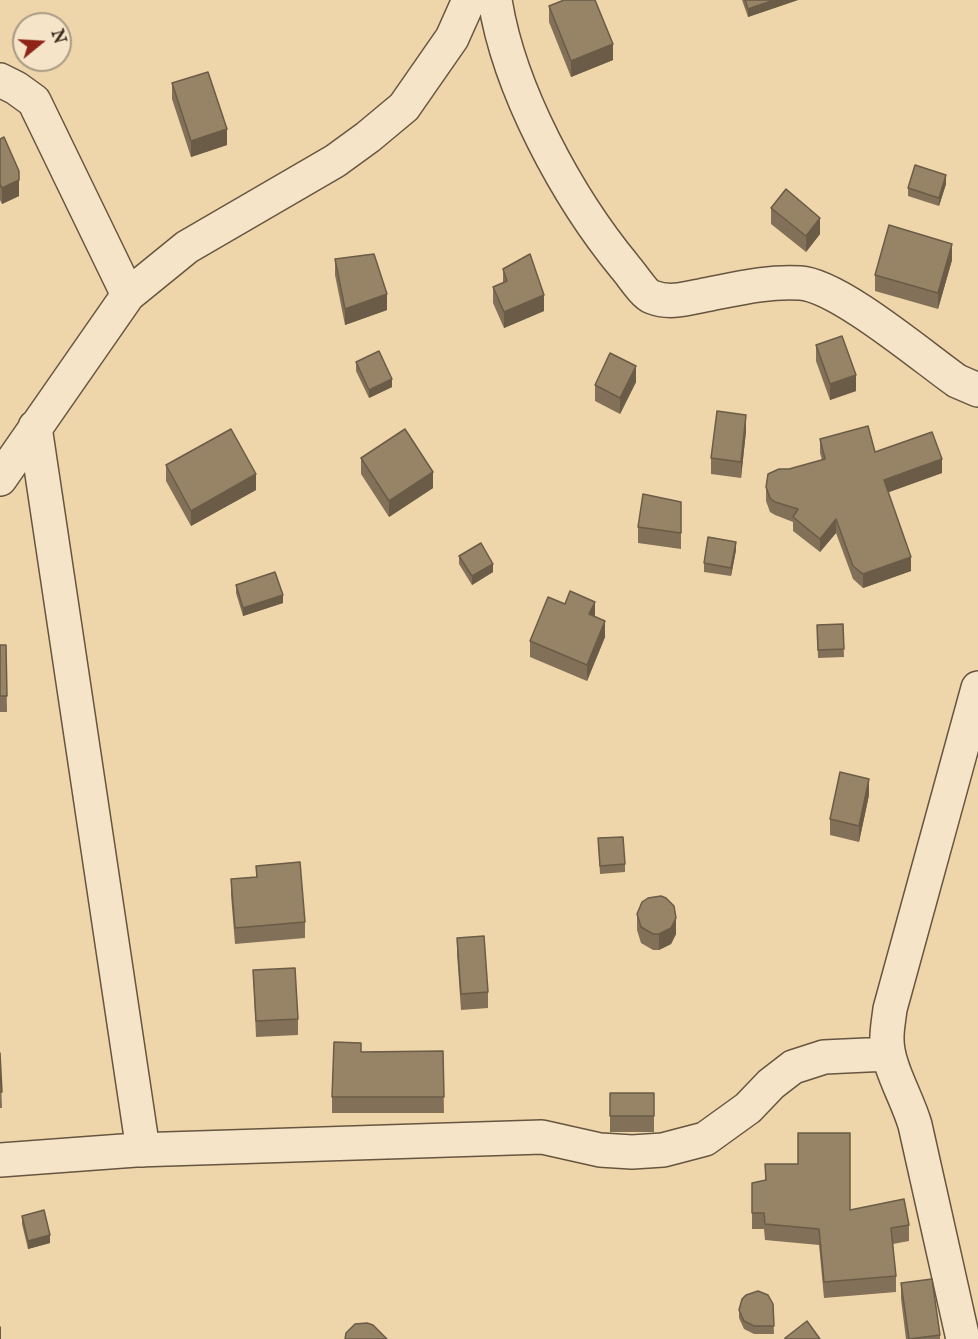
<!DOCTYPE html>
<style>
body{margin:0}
#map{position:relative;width:978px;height:1339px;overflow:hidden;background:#efd6aa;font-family:"IM FELL English",serif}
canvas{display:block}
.north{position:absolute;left:12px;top:12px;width:60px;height:60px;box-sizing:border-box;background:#f5e4c8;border:2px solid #a99a84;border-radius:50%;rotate:72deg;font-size:16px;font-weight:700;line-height:24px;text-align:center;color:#382a1d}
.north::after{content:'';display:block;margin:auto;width:21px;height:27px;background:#8f2418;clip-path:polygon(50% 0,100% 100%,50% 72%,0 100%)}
</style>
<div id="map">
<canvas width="978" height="1339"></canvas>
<div class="north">N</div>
</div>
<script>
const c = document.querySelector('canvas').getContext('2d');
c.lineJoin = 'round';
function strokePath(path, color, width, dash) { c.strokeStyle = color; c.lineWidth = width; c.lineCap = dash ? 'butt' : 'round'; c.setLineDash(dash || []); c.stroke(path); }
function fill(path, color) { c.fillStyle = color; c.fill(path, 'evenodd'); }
const minor = new Path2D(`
 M 495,0 C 509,90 568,198 625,267 C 632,275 644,294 652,297 C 672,305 691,297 710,294 C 740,288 770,281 800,283 C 838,285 923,357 957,381 L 978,390
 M 0,80 L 16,88 L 34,101 L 128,295
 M 35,427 L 143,1150
 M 0,479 L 128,295 L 187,247 L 335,161 L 368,137 L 404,107 L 452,38 L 469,0
 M 0,1160 L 136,1150 L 542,1137 L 600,1150 L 632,1152 L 663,1150 L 705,1139 L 748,1108 L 771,1084 L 793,1067 L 824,1057 L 888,1054
 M 963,1339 L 915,1125 C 907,1097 886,1065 887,1037 C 887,1028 889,1018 890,1009 L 978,688`);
strokePath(minor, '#665540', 36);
strokePath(minor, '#f5e4c8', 33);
fill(new Path2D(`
 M 742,0 L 798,0 L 748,17 Z
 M 549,6 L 613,60 L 571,77 L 549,22 Z
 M 172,83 L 227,145 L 191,157 L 172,99 Z
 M 0,139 L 19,196 L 2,204 L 0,200 Z
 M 946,184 L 939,206 L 908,196 L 908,188 Z
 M 771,208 L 820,234 L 806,252 L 771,224 Z
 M 335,259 L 387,310 L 345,325 L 335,275 Z
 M 952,260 L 938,309 L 875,291 L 875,275 Z
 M 503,269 L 544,311 L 504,328 L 493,303 L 493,287 L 503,283 Z
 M 816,345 L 856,391 L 830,400 L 816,361 Z
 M 356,362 L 392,387 L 369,398 L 356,371 Z
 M 636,382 L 620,414 L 595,401 L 595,385 Z
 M 746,431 L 741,478 L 711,474 L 711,458 Z
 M 820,439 L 875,452 L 942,473 L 888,492 L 911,571 L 863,588 L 853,579 L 836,533 L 820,552 L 793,531 L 793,522 L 775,515 L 770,512 L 766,501 L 766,487 L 789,469 L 822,460 L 820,453 Z
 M 361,458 L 433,488 L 389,517 L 361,474 Z
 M 166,465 L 256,490 L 191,526 L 166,481 Z
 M 681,502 L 681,549 L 638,543 L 638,527 Z
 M 736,550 L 731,576 L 704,572 L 704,563 Z
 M 459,556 L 493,572 L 472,585 L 459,564 Z
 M 236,585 L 283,603 L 243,616 L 236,593 Z
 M 595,617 L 605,637 L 587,681 L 530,657 L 530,641 Z
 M 843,624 L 844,657 L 818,658 L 817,625 Z
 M 0,645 L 6,645 L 7,712 L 0,712 Z
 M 869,795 L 859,842 L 830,835 L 830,819 Z
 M 598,838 L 625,864 L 625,872 L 600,874 Z
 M 256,866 L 305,922 L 305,938 L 235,944 L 231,895 L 231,879 L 256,877 Z
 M 637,914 L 676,934 L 671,944 L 659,950 L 653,950 L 641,943 L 637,930 Z
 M 457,938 L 488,992 L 488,1008 L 461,1010 L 457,954 Z
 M 253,970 L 298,1019 L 298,1035 L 256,1037 Z
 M 443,1051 L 444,1113 L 332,1113 L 332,1097 L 361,1052 Z
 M 0,1053 L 2,1108 L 0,1108 Z
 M 610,1093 L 654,1093 L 654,1132 L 610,1132 Z
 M 765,1164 L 850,1210 L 909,1225 L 909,1241 L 893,1244 L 896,1276 L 896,1292 L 824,1298 L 819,1245 L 765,1240 L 764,1229 L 752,1229 L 752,1183 L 765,1180 Z
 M 22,1216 L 50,1243 L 28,1249 L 22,1224 Z
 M 901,1283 L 940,1335 L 940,1339 L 906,1339 L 901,1299 Z
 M 773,1304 L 774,1334 L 754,1334 L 744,1329 L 739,1318 L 739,1310 Z`), '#827158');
fill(new Path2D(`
 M 774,0 L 798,0 L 748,17 L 748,9 Z
 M 613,44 L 613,60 L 571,77 L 571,61 Z
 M 227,129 L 227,145 L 191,157 L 191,141 Z
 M 946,175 L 946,184 L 939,206 L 939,198 Z
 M 19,180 L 19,196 L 2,204 L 2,188 Z
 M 820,218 L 820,234 L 806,252 L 806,236 Z
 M 952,244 L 952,260 L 938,309 L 938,293 Z
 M 387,294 L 387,310 L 345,325 L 345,309 Z
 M 544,295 L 544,311 L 504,328 L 504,312 Z
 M 636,366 L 636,382 L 620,414 L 620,398 Z
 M 856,375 L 856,391 L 830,400 L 830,384 Z
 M 392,379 L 392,387 L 369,398 L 369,390 Z
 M 746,415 L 746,431 L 741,478 L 741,462 Z
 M 942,459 L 942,473 L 884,494 L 884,480 Z
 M 433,472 L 433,488 L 389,517 L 389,501 Z
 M 256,474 L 256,490 L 191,526 L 191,511 Z
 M 836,519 L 836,533 L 820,552 L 820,539 Z
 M 736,542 L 736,550 L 731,576 L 731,568 Z
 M 911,557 L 911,571 L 863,588 L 863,574 Z
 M 493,564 L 493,572 L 472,585 L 472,576 Z
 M 283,595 L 283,603 L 243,616 L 243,608 Z
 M 595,602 L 595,618 L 589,614 Z
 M 605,621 L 605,637 L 587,681 L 587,665 Z
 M 869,779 L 869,795 L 859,842 L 859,826 Z
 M 676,918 L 676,934 L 671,944 L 659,950 L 659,934 Z
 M 50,1235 L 50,1243 L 28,1249 L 28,1241 Z
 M 1,1326 L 1,1339 L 0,1339 L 0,1327 Z`), '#6a5c47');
const building = new Path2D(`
 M 564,0 L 595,0 L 613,44 L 571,61 L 549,6 Z
 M 745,0 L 774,0 L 748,9 Z
 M 208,72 L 227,129 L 191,141 L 172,83 Z
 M 4,137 L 19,171 L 19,180 L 2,188 L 0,184 L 0,139 Z
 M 915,165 L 946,175 L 939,198 L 908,188 Z
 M 786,189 L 820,218 L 806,236 L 771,208 Z
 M 889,225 L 952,244 L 938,293 L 875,275 Z
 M 374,254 L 387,294 L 345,309 L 335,259 Z
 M 530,254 L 544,295 L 504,312 L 493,287 L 507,281 L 503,269 Z
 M 842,336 L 856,375 L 830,384 L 816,345 Z
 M 379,351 L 392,379 L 369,390 L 356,362 Z
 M 610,353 L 636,366 L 620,398 L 595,385 Z
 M 717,411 L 746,415 L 741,462 L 711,458 Z
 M 868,426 L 875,452 L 932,432 L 942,459 L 884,480 L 911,557 L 863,574 L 853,566 L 836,519 L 820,539 L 793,517 L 798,509 L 775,502 L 770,498 L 766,487 L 768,474 L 779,469 L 789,469 L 825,459 L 820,439 Z
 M 231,429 L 256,474 L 191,511 L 166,465 Z
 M 405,429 L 433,472 L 389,501 L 361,458 Z
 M 643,494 L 681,502 L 681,533 L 638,527 Z
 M 708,537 L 736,542 L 731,568 L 704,563 Z
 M 481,543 L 493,564 L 472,576 L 459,556 Z
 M 275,572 L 283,595 L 243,608 L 236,585 Z
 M 570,591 L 595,602 L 589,614 L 605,621 L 587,665 L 530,641 L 548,597 L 565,604 Z
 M 843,624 L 844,649 L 818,650 L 817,625 Z
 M 0,645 L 6,645 L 7,696 L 0,696 Z
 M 840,772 L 869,779 L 859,826 L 830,819 Z
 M 623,837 L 625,864 L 600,866 L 598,838 Z
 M 300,862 L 305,922 L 235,928 L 231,879 L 257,877 L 256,866 Z
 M 661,896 L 666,898 L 674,906 L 676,918 L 671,928 L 659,934 L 653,934 L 641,927 L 637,914 L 642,902 L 648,898 Z
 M 484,936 L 488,992 L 461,994 L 457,938 Z
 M 295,968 L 298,1019 L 256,1021 L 253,970 Z
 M 334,1042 L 361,1043 L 361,1052 L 443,1051 L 444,1097 L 332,1097 Z
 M 0,1053 L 2,1092 L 0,1092 Z
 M 610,1093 L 654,1093 L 654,1116 L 610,1116 Z
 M 798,1133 L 850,1133 L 850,1210 L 904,1199 L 909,1225 L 891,1228 L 896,1276 L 824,1282 L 819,1229 L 765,1224 L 764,1213 L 752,1213 L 752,1183 L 766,1180 L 765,1164 L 798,1164 Z
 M 44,1210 L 50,1235 L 28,1241 L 22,1216 Z
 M 932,1279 L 940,1335 L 909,1339 L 901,1283 Z
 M 758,1291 L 768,1295 L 773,1304 L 774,1326 L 754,1326 L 744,1321 L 739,1310 L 742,1299 L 746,1295 Z
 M 807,1321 L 820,1339 L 785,1339 L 785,1338 Z
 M 367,1323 L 373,1325 L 387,1339 L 345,1339 L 346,1333 L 355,1324 Z`);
fill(building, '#978366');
strokePath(building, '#6a5c47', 1.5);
</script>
